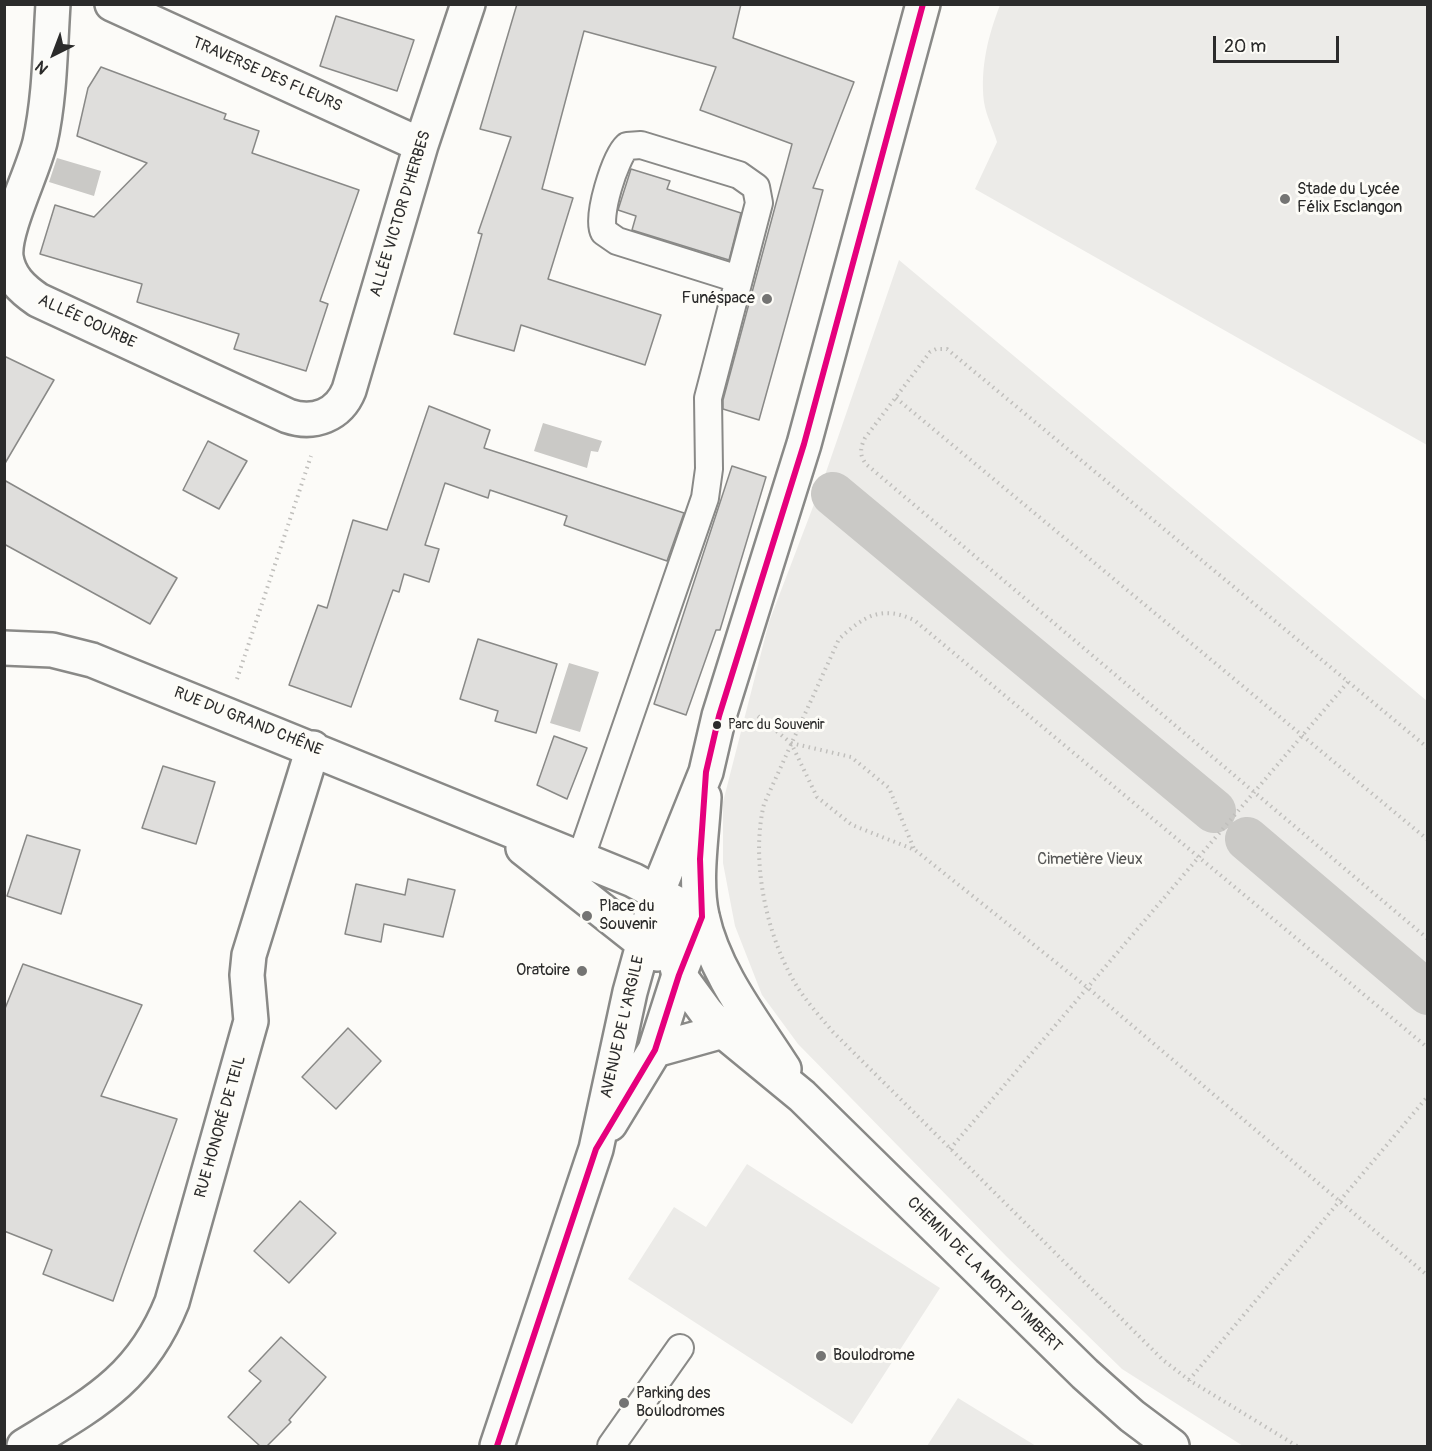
<!DOCTYPE html>
<meta charset="utf-8">
<style>
body{margin:0}
#map{position:relative;width:1432px;height:1451px;overflow:hidden;background:#fcfbf8;font-family:Pangolin,sans-serif}
canvas{display:block}
.frame{position:absolute;inset:0;border:6px solid #2b2b2b;pointer-events:none}
.north{position:absolute;left:24px;top:24px;width:60px;height:60px;-webkit-text-stroke:4px #fdfcf7;paint-order:stroke;rotate:222deg;font-size:16px;font-weight:700;line-height:24px;text-align:center;color:#2b2b2b}
.north::after{content:'';display:block;margin:auto;width:21px;height:27px;background:#2b2b2b;clip-path:polygon(50% 0,100% 100%,50% 72%,0 100%)}
.scale{position:absolute;left:1213px;top:36px;width:126px;height:27px;box-sizing:border-box;border:3px solid #2b2b2b;border-top:0;padding-left:8px;font-size:18px;line-height:21px;white-space:nowrap;color:#2b2b2b;-webkit-text-stroke:4px #fdfcf7;paint-order:stroke}
</style>
<div id="map">
<canvas width="1432" height="1451"></canvas>
<div class="frame"></div>
<div class="north">N</div>
<div class="scale">20 m</div>
</div>
<script>
const c = document.querySelector('canvas').getContext('2d');
c.lineJoin = 'round';
function fill(path, color) { c.fillStyle = color; c.fill(path, 'evenodd'); }
function strokePath(path, color, width, dash) { c.strokeStyle = color; c.lineWidth = width; c.lineCap = dash ? 'butt' : 'round'; c.setLineDash(dash || []); c.stroke(path); }
function drawText(font, color, halo, rows, align = 'center') {
  c.font = font + ' Pangolin,sans-serif'; c.lineWidth = 6; c.setLineDash([]); c.textBaseline = 'middle'; c.strokeStyle = halo; c.fillStyle = color; for (const [text, x, y, turn = 0] of rows) {
    c.save(); c.translate(x, y); c.rotate((+turn || 0) * Math.PI / 180); c.textAlign = isNaN(turn) ? turn : align; if (halo) c.strokeText(text, 0, 0); c.fillText(text, 0, 0); c.restore();
  }
}
fill(new Path2D(`
 M 1000,5 L 1427,5 L 1427,445 L 975,189 L 997,142 C 993,129 986,115 984,102 C 980,68 988,36 1000,5 Z
 M 899,260 L 1427,701 L 1427,1446 L 1243,1446 L 1122,1369 L 1006,1256 L 798,1044 L 762,995 L 735,926 L 723,863 L 723,802 L 769,622 L 824,478 Z
 M 747,1164 L 940,1288 L 852,1424 L 628,1279 L 674,1207 L 706,1227 Z
 M 958,1398 L 1036,1446 L 927,1446 Z`), '#ecebe8');
fill(new Path2D(`
 M 57,158 L 101,171 L 94,196 L 49,182 Z
 M 543,423 L 602,441 L 598,452 L 591,451 L 587,468 L 534,451 Z
 M 569,663 L 599,672 L 580,732 L 550,723 Z`), '#cac9c6');
strokePath(new Path2D(`
 M 833,494 L 1214,811
 M 1247,839 L 1428,993`), '#cac9c6', 44);
const building = new Path2D(`
 M 517,4 L 741,4 L 733,38 L 854,82 L 813,188 L 823,190 L 759,420 L 723,409 L 723,400 L 792,144 L 700,110 L 716,67 L 584,31 L 542,189 L 573,198 L 548,279 L 661,315 L 645,365 L 521,325 L 514,351 L 454,334 L 482,234 L 478,233 L 511,137 L 480,129 Z
 M 336,16 L 414,40 L 397,91 L 320,66 Z
 M 101,67 L 226,114 L 224,119 L 259,131 L 252,153 L 359,190 L 320,301 L 328,304 L 306,371 L 234,349 L 239,334 L 137,302 L 142,284 L 40,254 L 55,205 L 94,217 L 147,163 L 77,136 L 88,88 Z
 M 631,169 L 670,181 L 667,189 L 741,213 L 729,260 L 632,230 L 636,216 L 618,210 Z
 M 4,356 L 54,380 L 4,465 Z
 M 429,406 L 490,430 L 484,448 L 684,513 L 667,561 L 564,525 L 567,516 L 490,490 L 488,498 L 445,483 L 425,545 L 439,549 L 429,582 L 404,574 L 399,592 L 393,590 L 351,707 L 289,685 L 318,605 L 327,608 L 353,520 L 387,530 Z
 M 208,441 L 247,461 L 219,509 L 183,490 Z
 M 732,466 L 766,477 L 720,630 L 716,630 L 686,715 L 654,704 Z
 M 4,480 L 177,578 L 150,624 L 4,544 Z
 M 478,639 L 557,664 L 536,733 L 495,721 L 498,711 L 460,699 Z
 M 554,736 L 587,748 L 567,799 L 537,785 Z
 M 163,766 L 215,782 L 196,844 L 142,828 Z
 M 27,835 L 80,850 L 61,914 L 7,896 Z
 M 408,879 L 455,890 L 443,937 L 384,924 L 381,942 L 345,934 L 356,884 L 405,895 Z
 M 23,964 L 142,1005 L 101,1096 L 177,1119 L 113,1301 L 43,1274 L 52,1250 L 4,1231 L 4,1011 Z
 M 348,1028 L 381,1061 L 336,1109 L 302,1077 Z
 M 300,1201 L 336,1233 L 289,1283 L 254,1251 Z
 M 281,1337 L 326,1377 L 289,1420 L 291,1422 L 267,1446 L 260,1446 L 228,1417 L 261,1381 L 249,1371 Z`);
fill(building, '#dfdedc');
strokePath(building, '#898987', 1.5);
const lane = new Path2D(`
 M 580,860 L 705,498 L 709,469 L 708,398 L 759,203 L 756,187 L 739,175 L 641,145 L 627,146 C 615,157 596,218 604,232 L 617,241 L 738,279
 M 611,1446 L 680,1348`);
const street = new Path2D(`
 M 53,4 C 50,50 50,97 40,142 C 33,172 3,230 6,257 C 9,277 22,289 38,300 L 288,416 C 314,425 339,415 349,390 L 421,145 L 468,4
 M 112,4 L 421,145
 M 4,648 L 52,650 L 92,660 L 633,880 L 702,917
 M 523,848 L 657,954
 M 655,1050 L 723,1031
 M 610,1124 L 655,1050 L 679,975 L 702,917
 M 24,1446 C 91,1405 141,1380 172,1302 L 251,1021 L 247,975 L 249,955 L 313,748
 M 497,1446 L 596,1149 L 630,992 L 658,891`);
const secondary = new Path2D(`
 M 923,4 L 804,444 L 719,716 L 706,772 L 658,891 L 679,975 L 706,1012 L 723,1031 L 802,1096 L 1085,1374 L 1132,1416 L 1172,1446
 M 704,797 C 702,836 694,879 702,916 C 714,972 754,1022 784,1069`);
strokePath(lane, '#898987', 30);
strokePath(street, '#898987', 38);
strokePath(secondary, '#898987', 38);
strokePath(new Path2D(`
 M 896,398 L 1428,840
 M 237,679 L 311,456
 M 758,716 L 791,743 L 817,797 L 852,825 L 915,850 L 1088,988 L 1428,1276
 M 791,743 L 851,757 L 889,788 L 914,849
 M 1428,748 L 947,349 L 936,349 L 930,352 L 865,438 C 860,448 859,456 867,465 L 1428,939
 M 950,1149 L 1348,682
 M 1189,1380 L 1428,1096
 M 1297,1446 L 1189,1380 L 1163,1360 L 833,1032 C 818,1014 802,997 791,976 C 765,928 751,858 764,804 L 839,639 C 864,616 881,605 914,620 L 1428,1048`), '#c0bfbc', 4, [1.5, 4.5]);
strokePath(lane, '#fbfbf9', 26);
strokePath(street, '#fbfbf9', 33);
strokePath(secondary, '#fbfbf9', 33);
strokePath(new Path2D(`
 M 497,1446 L 596,1149 L 655,1050 L 679,975 L 702,917 L 700,859 L 706,772 L 719,716 L 804,444 L 923,4`), '#e5007d', 6);
for (const [x, y, r, color] of [
 [1285,199,6,"#747473"],
 [767,299,6,"#747473"],
 [717,725,5,"#2b2b2b"],
 [587,916,6,"#747473"],
 [582,971,6,"#747473"],
 [821,1356,6,"#747473"],
 [624,1403,6,"#747473"]
]) { const dot = new Path2D(); dot.arc(x, y, r, 0, 2 * Math.PI); c.fillStyle = color; c.fill(dot); strokePath(dot, '#fdfcf7', 2); }
drawText('14px', '#2b2b2b', '#fdfcf7', [
 ["Parc du Souvenir",728,725]
], 'left');
drawText('16px', '#2b2b2b', '#fdfcf7', [
 ["TRAVERSE DES FLEURS",267,75,24],
 ["ALLÉE VICTOR D'HERBES",401,214,-73],
 ["ALLÉE COURBE",87,322,25],
 ["RUE DU GRAND CHÊNE",248,722,22],
 ["AVENUE DE L'ARGILE",623,1027,-77],
 ["RUE HONORÉ DE TEIL",221,1127,-74],
 ["CHEMIN DE LA MORT D'IMBERT",984,1275,45]
]);
drawText('16px', '#2b2b2b', '#fdfcf7', [
 ["Stade du Lycée",1297,190],
 ["Félix Esclangon",1297,208],
 ["Funéspace",755,299,"right"],
 ["Place du",599,907],
 ["Souvenir",599,925],
 ["Oratoire",570,971,"right"],
 ["Boulodrome",833,1356],
 ["Parking des",636,1394],
 ["Boulodromes",636,1412]
], 'left');
drawText('16px', '#585857', '#fdfcf7', [
 ["Cimetière Vieux",1090,860]
]);
</script>
